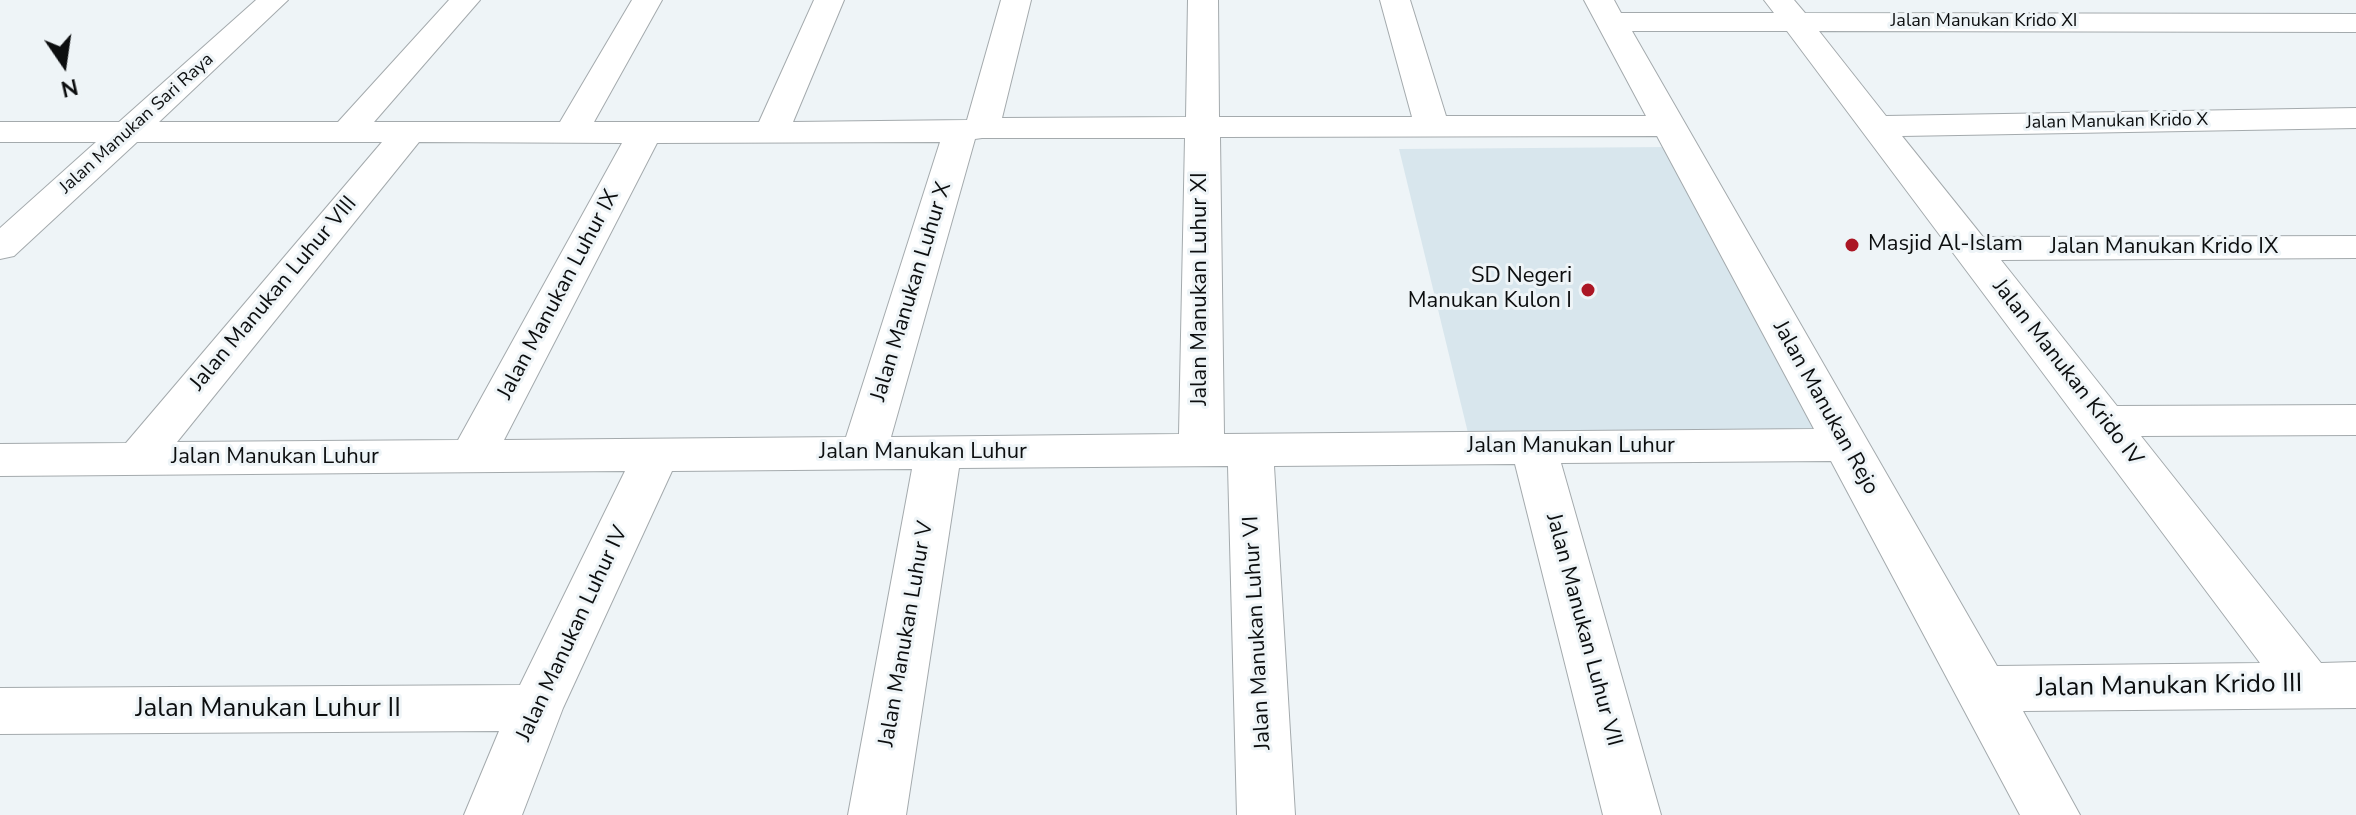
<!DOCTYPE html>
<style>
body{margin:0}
#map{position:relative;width:2356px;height:815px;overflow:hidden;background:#eef4f7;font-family:"Nunito Sans",sans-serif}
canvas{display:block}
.north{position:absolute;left:24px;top:24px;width:80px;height:80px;-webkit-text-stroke:6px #eef4f7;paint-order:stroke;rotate:167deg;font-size:22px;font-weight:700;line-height:32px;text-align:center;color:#0c0e0f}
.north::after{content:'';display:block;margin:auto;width:28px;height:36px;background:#0c0e0f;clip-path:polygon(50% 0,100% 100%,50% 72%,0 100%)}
</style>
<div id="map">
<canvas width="2356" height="815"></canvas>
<div class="north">N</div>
</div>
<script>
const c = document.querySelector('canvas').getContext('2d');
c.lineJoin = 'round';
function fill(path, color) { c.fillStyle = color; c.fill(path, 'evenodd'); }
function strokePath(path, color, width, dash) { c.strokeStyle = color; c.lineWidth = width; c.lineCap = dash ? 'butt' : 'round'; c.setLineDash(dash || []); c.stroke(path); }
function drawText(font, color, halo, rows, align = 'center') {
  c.font = font + ' "Nunito Sans",sans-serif'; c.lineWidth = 6; c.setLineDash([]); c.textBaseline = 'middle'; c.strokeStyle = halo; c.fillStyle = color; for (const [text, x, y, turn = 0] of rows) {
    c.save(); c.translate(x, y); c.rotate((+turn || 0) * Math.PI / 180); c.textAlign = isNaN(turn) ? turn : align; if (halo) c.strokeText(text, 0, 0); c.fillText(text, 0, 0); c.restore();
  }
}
fill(new Path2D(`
 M 1667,147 L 1818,432 L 1468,433 L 1399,149 Z`), '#d8e6ed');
const minor = new Path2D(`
 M 256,0 L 288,0 L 159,122 L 338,122 L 449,0 L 480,0 L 374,122 L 560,122 L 632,0 L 662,0 L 594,122 L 759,122 L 814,0 L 844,0 L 793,122 L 967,120 L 1001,0 L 1031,0 L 1002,118 L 1186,117 L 1188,0 L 1218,0 L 1219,117 L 1412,117 L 1380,0 L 1410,0 L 1446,116 L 1646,116 L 1584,0 L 1614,0 L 1621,13 L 1774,13 L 1764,0 L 1794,0 L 1805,13 L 2356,14 L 2356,32 L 1819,31 L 1886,116 L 2356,108 L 2356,128 L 1902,136 L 1983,237 L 2356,236 L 2356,258 L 2001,260 L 2117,406 L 2356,405 L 2356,435 L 2141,436 L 2321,663 L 2356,662 L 2356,708 L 2023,711 L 2080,815 L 2020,815 L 1831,461 L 1561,463 L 1661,815 L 1603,815 L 1515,464 L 1274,466 L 1295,815 L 1237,815 L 1228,466 L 959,468 L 906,815 L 848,815 L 912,469 L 672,471 L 563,708 L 522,815 L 464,815 L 499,731 L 0,734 L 0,688 L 520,685 L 625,471 L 0,476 L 0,444 L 126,443 L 382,142 L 137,142 L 14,256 L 0,259 L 0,228 L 96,142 L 0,142 L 0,122 L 119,122 ZM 1632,31 L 1787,31 L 2260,663 L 1997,666 ZM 1657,136 L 1814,429 L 1224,434 L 1220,137 ZM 982,138 L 1185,138 L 1179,434 L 891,437 L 975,139 ZM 419,142 L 622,143 L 458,440 L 177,442 ZM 940,142 L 846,437 L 504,440 L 657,143 Z`);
strokePath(minor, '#a4aaad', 2);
fill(minor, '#fff');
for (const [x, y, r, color] of [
 [1852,245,8,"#ab1624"],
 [1588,290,8,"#ab1624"]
]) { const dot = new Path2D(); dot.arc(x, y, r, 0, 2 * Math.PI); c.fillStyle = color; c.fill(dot); strokePath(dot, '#eef4f7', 3); }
drawText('18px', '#0c0e0f', '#eef4f7', [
 ["Jalan Manukan Krido XI",1984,22],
 ["Jalan Manukan Krido X",2117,122,-1],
 ["Jalan Manukan Sari Raya",137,124,-42]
]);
drawText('22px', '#0c0e0f', '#eef4f7', [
 ["Masjid Al-Islam",1868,245],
 ["SD Negeri",1572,277,"right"],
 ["Manukan Kulon I",1572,302,"right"]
], 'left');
drawText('22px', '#0c0e0f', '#eef4f7', [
 ["Jalan Manukan Krido IX",2164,248],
 ["Jalan Manukan Luhur XI",1201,289,-90],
 ["Jalan Manukan Luhur X",912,292,-73],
 ["Jalan Manukan Luhur VIII",274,294,-50],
 ["Jalan Manukan Luhur IX",559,295,-62],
 ["Jalan Manukan Krido IV",2067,373,52],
 ["Jalan Manukan Rejo",1825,408,61],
 ["Jalan Manukan Luhur",1571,447],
 ["Jalan Manukan Luhur",923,453],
 ["Jalan Manukan Luhur",275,458],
 ["Jalan Manukan Luhur VII",1583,630,75],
 ["Jalan Manukan Luhur VI",1258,633,-93],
 ["Jalan Manukan Luhur IV",573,634,-65],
 ["Jalan Manukan Luhur V",907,634,-80]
]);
drawText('26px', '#0c0e0f', '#eef4f7', [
 ["Jalan Manukan Krido III",2169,687,-1],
 ["Jalan Manukan Luhur II",268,710]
]);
</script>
